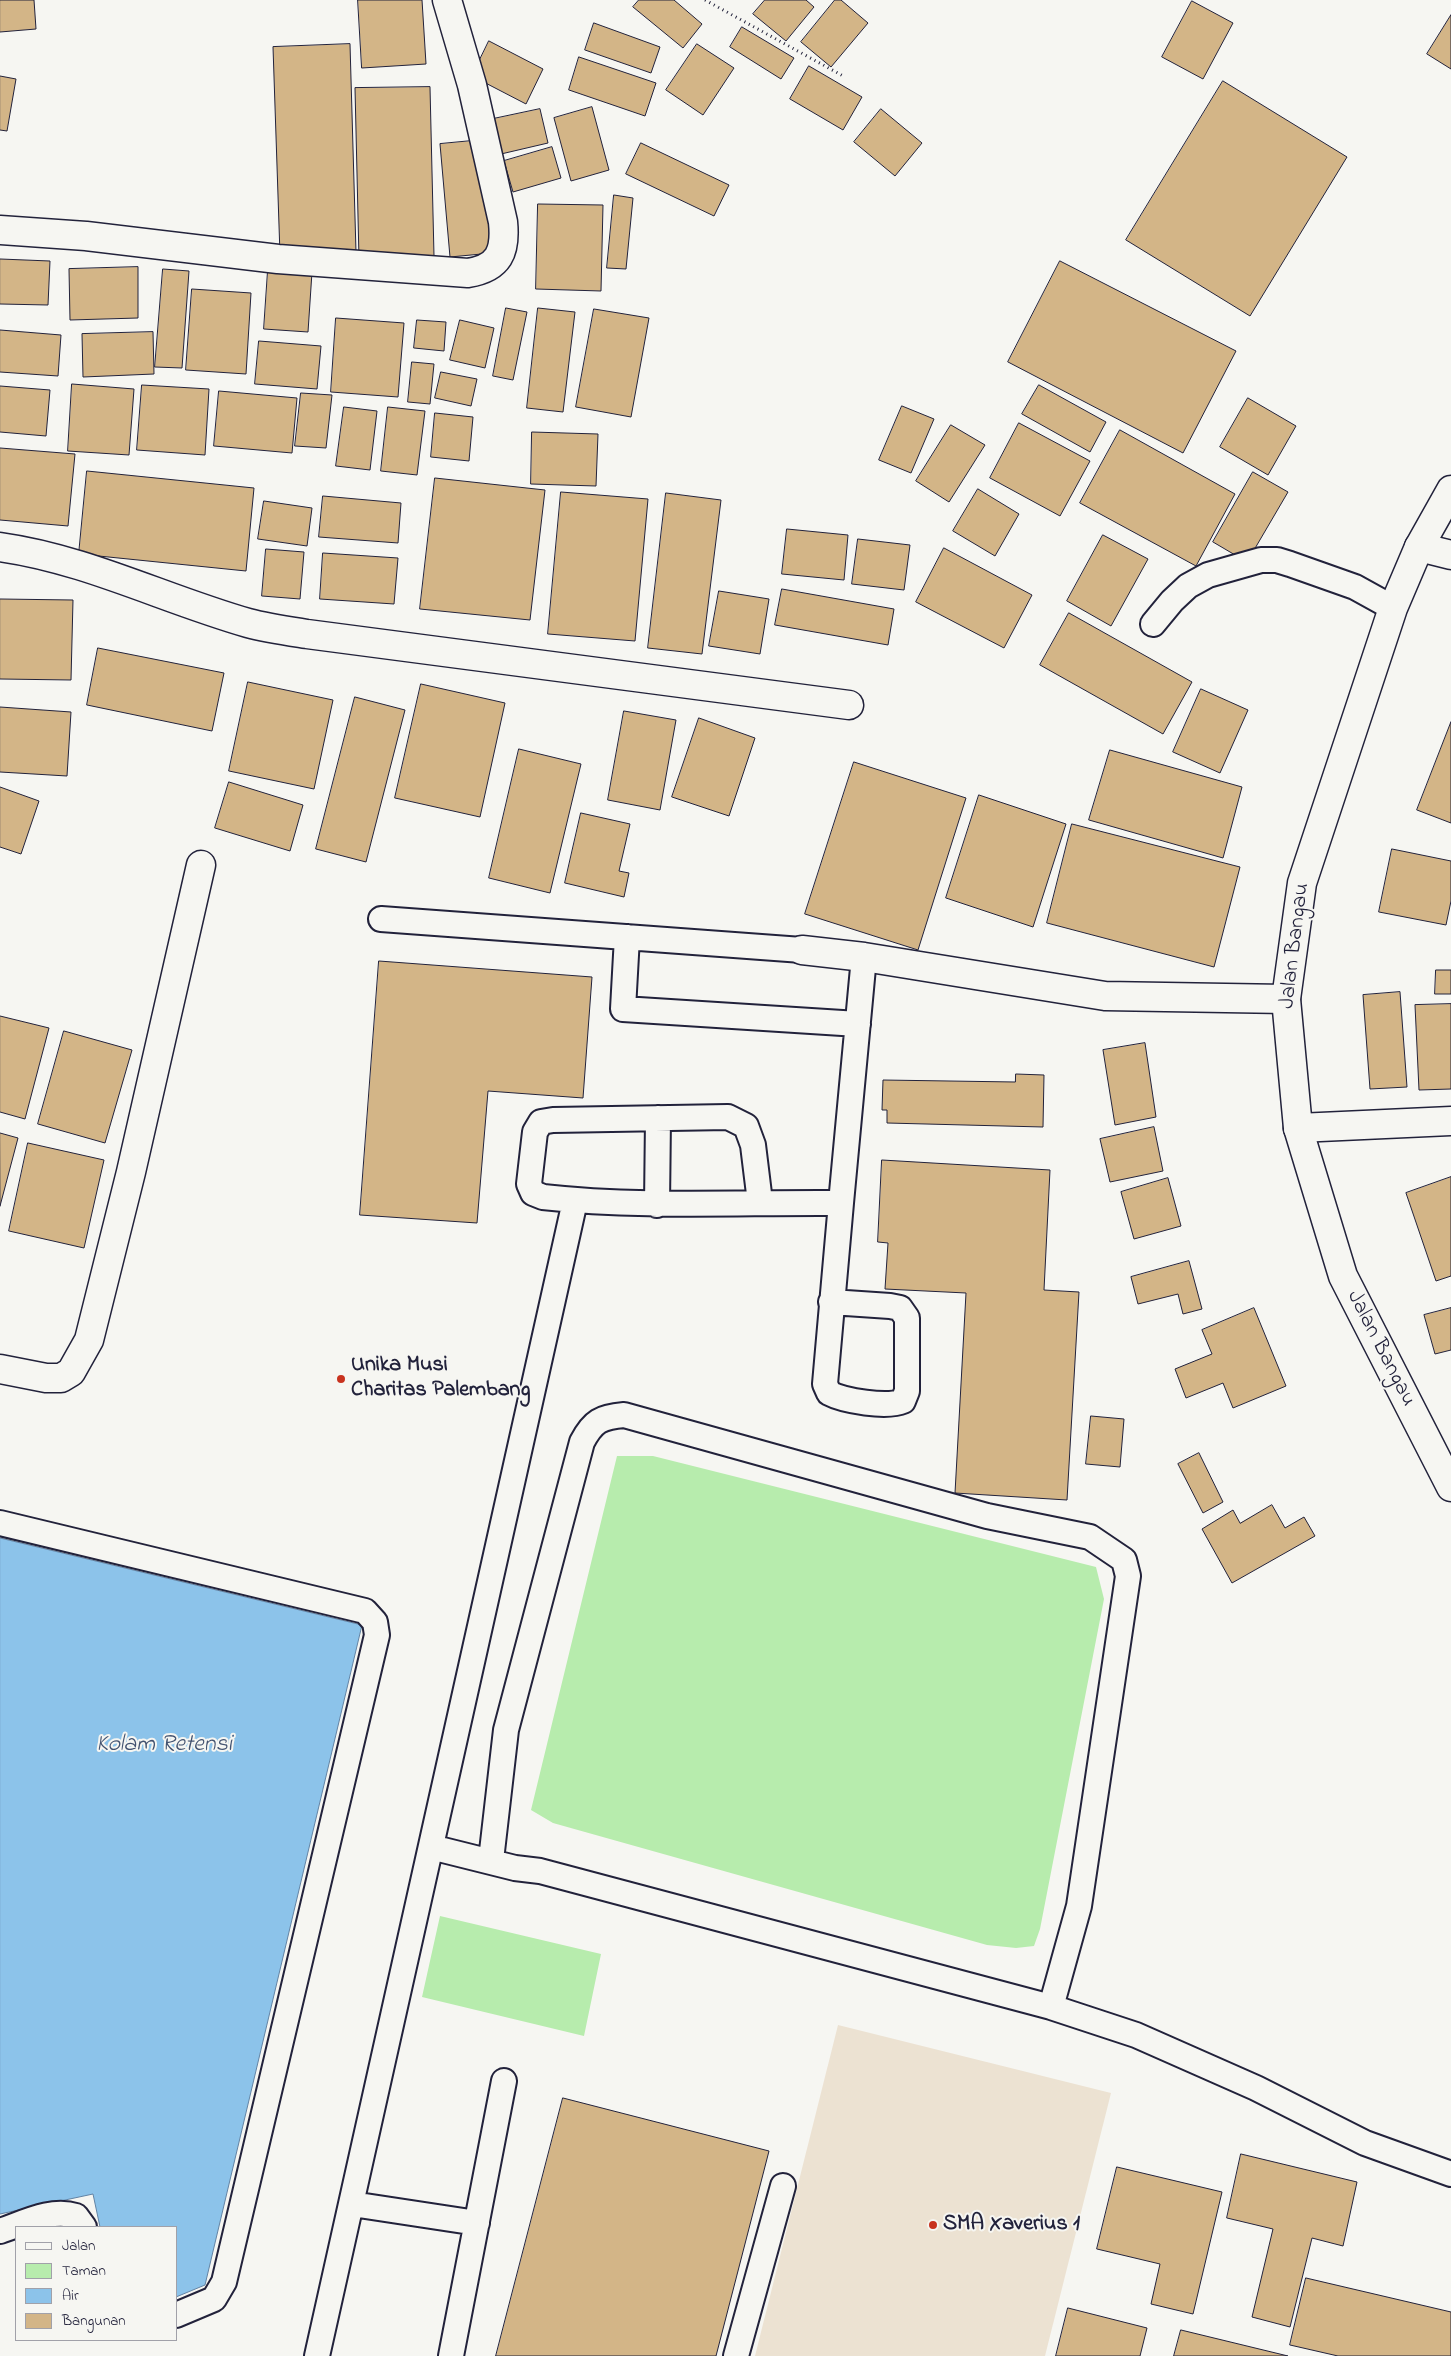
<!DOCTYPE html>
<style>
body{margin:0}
#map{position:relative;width:1451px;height:2356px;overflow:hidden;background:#f6f6f2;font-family:"Indie Flower",sans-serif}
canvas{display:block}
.legend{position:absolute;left:15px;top:2226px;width:162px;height:115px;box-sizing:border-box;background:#f6f6f2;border:1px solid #a1a1a9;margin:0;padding:6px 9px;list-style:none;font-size:15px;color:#22223b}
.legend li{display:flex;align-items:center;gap:10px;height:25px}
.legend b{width:25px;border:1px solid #a1a1a9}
</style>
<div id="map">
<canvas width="1451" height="2356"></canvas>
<ul class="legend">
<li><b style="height:6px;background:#f6f6f2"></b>Jalan</li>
<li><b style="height:14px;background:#b7ecad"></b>Taman</li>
<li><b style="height:14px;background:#8cc3ea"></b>Air</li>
<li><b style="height:14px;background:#d3b587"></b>Bangunan</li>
</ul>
</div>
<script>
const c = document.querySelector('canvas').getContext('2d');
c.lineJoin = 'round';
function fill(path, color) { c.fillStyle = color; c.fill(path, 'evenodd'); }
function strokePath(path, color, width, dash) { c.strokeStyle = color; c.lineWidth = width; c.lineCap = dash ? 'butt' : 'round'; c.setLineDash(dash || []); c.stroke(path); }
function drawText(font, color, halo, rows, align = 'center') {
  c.font = font + ' "Indie Flower",sans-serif'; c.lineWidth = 4; c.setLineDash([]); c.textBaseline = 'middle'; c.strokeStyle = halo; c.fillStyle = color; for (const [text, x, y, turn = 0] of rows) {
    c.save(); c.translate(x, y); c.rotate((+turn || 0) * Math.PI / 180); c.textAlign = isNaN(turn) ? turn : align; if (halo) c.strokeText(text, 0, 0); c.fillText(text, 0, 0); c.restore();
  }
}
fill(new Path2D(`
 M 838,2025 L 1111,2093 L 1045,2356 L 755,2356 Z`), '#ece2d2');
fill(new Path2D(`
 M 617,1456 L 653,1456 L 1096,1567 L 1104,1599 L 1040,1929 L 1034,1946 L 1016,1948 L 987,1945 L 553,1823 L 531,1810 Z
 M 440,1916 L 601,1954 L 584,2036 L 422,1997 Z`), '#b7ecad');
const water = new Path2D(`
 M 0,1538 L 362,1625 L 205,2285 L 176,2297 L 176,2227 L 100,2227 L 93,2194 L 0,2214 Z`);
fill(water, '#8cc3ea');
strokePath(water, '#6283a4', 1);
const building = new Path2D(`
 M 0,0 L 34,0 L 36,29 L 0,32 Z
 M 358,0 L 422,0 L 426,64 L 362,68 Z
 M 639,0 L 674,0 L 702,24 L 683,48 L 633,7 Z
 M 765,0 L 806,0 L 814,7 L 786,41 L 753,14 Z
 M 835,0 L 841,0 L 868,23 L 831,67 L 801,42 Z
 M 1192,1 L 1233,23 L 1203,79 L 1162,57 Z
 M 1451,15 L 1451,69 L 1427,54 Z
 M 594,23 L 660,47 L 651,73 L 585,50 Z
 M 742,27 L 794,58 L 781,79 L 730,47 Z
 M 489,41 L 543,69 L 526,104 L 472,76 Z
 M 350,44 L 356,252 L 280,255 L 273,47 Z
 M 697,44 L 734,68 L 703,115 L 666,90 Z
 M 579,57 L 656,83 L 645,116 L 569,90 Z
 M 809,66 L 862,97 L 843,130 L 790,99 Z
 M 0,76 L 16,79 L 7,131 L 0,130 Z
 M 1223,81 L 1347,157 L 1250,316 L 1126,240 Z
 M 430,87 L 434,256 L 359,259 L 355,88 Z
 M 592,107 L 609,170 L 571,181 L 554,118 Z
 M 540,109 L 548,143 L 501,154 L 493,119 Z
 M 881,109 L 922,143 L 895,176 L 854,142 Z
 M 482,140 L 492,253 L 450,257 L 440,144 Z
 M 641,143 L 729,185 L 714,216 L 626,174 Z
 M 552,147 L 561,178 L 513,192 L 504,161 Z
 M 614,195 L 633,198 L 626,269 L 607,268 Z
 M 538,204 L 603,205 L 601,291 L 536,289 Z
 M 0,259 L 50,261 L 48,305 L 0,304 Z
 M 1060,261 L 1236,351 L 1183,453 L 1008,362 Z
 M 138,267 L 138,318 L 70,320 L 69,269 Z
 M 163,269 L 189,271 L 182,368 L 155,367 Z
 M 268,270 L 312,272 L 308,332 L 264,329 Z
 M 192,289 L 251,293 L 246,374 L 186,370 Z
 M 506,308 L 527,312 L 513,380 L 493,376 Z
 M 538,308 L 575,312 L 563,412 L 527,408 Z
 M 594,309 L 649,318 L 631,417 L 576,407 Z
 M 336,318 L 404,323 L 398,397 L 331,392 Z
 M 417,320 L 446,322 L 444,351 L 414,348 Z
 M 460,320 L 494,328 L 485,368 L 450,360 Z
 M 0,330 L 61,335 L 58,376 L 0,372 Z
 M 153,332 L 154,374 L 83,377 L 82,334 Z
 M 259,341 L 321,346 L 317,389 L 255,384 Z
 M 412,362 L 434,364 L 430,404 L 408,402 Z
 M 441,372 L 477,379 L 471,406 L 435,398 Z
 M 72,384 L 134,389 L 129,455 L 68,451 Z
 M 142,385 L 209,389 L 205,455 L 137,450 Z
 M 1039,385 L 1106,422 L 1090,452 L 1022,414 Z
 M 0,386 L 50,390 L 46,436 L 0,432 Z
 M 219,391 L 297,398 L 292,453 L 214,446 Z
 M 301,393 L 332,395 L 326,448 L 295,446 Z
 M 1248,398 L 1296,426 L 1268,475 L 1220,447 Z
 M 902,406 L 934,419 L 911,473 L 879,460 Z
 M 344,407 L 377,411 L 370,470 L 336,466 Z
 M 388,407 L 425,411 L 417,475 L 381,471 Z
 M 435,413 L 473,417 L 469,461 L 431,457 Z
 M 1019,423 L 1090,461 L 1060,516 L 990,478 Z
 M 951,425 L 985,445 L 949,502 L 916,481 Z
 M 1120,430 L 1235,494 L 1196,566 L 1080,503 Z
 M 532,432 L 598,434 L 596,486 L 531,484 Z
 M 0,448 L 75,454 L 68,526 L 0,520 Z
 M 87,471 L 254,488 L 246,571 L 79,554 Z
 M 1253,472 L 1288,492 L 1247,562 L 1213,542 Z
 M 435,478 L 545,490 L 530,620 L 420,609 Z
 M 978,489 L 1019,514 L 995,556 L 953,531 Z
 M 561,492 L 648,499 L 635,641 L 548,634 Z
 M 666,493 L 721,500 L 702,654 L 648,648 Z
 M 323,496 L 401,503 L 398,543 L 319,537 Z
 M 264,501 L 312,508 L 307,546 L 258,539 Z
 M 787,529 L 848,535 L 844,580 L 782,574 Z
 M 1103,535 L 1148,559 L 1111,626 L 1067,601 Z
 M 858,539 L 910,545 L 904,590 L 852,584 Z
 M 944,548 L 1032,595 L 1004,648 L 916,602 Z
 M 266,549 L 304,552 L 300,599 L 262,596 Z
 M 323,553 L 398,558 L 394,604 L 320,599 Z
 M 782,589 L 894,609 L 888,645 L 775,625 Z
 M 719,591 L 769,599 L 760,654 L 709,646 Z
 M 0,599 L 73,600 L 71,680 L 0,679 Z
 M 1069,613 L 1192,682 L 1163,734 L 1040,665 Z
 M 98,648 L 224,673 L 212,731 L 87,705 Z
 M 248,682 L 333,700 L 314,789 L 229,771 Z
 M 421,684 L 505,703 L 480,817 L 395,798 Z
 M 1201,689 L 1248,710 L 1220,773 L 1173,752 Z
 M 355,697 L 405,710 L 366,862 L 316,849 Z
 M 0,707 L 71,712 L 67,776 L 0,772 Z
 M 624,711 L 676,720 L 660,810 L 608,800 Z
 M 699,718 L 755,738 L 729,816 L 672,797 Z
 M 1451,722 L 1451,823 L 1417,810 Z
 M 519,749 L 581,764 L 550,893 L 489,878 Z
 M 1110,750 L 1242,787 L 1223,858 L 1089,820 Z
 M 854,762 L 966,798 L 918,950 L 805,914 Z
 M 229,782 L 303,805 L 290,851 L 215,828 Z
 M 0,787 L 39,801 L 21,854 L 0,847 Z
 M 979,795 L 1066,824 L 1033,927 L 946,898 Z
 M 581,813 L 630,824 L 619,871 L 629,873 L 624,897 L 565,883 Z
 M 1072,824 L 1240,867 L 1214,967 L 1047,923 Z
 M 1392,849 L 1451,861 L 1451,901 L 1446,925 L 1379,912 Z
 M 379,961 L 592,977 L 583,1098 L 488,1091 L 477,1223 L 360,1215 Z
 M 1436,970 L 1451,970 L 1451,994 L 1435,994 Z
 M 1400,992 L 1407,1087 L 1370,1089 L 1363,995 Z
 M 1451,1004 L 1451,1089 L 1419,1090 L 1415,1005 Z
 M 0,1016 L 49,1028 L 25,1119 L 0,1112 Z
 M 64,1031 L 132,1050 L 105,1143 L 38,1124 Z
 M 1145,1043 L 1156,1117 L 1115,1125 L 1103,1050 Z
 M 1016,1074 L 1044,1075 L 1043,1127 L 887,1123 L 887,1110 L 882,1110 L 883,1080 L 1015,1082 Z
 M 1154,1127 L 1163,1171 L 1110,1182 L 1100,1139 Z
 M 0,1133 L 18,1138 L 0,1206 Z
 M 28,1143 L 104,1160 L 84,1248 L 9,1231 Z
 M 882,1160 L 1050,1170 L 1044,1290 L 1079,1292 L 1067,1500 L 955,1493 L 966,1293 L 885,1289 L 888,1243 L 878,1242 Z
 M 1451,1177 L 1451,1276 L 1436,1281 L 1406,1193 Z
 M 1168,1178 L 1181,1226 L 1134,1239 L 1121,1192 Z
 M 1189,1261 L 1202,1309 L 1183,1314 L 1178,1294 L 1138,1304 L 1131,1277 Z
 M 1254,1308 L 1286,1386 L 1233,1408 L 1223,1383 L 1186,1398 L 1175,1369 L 1212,1354 L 1202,1330 Z
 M 1451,1308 L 1451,1350 L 1435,1354 L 1424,1315 Z
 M 1091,1416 L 1124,1419 L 1120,1467 L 1086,1464 Z
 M 1199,1453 L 1223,1502 L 1203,1513 L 1178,1464 Z
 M 1272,1505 L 1285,1528 L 1304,1517 L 1315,1536 L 1232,1583 L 1202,1529 L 1233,1510 L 1240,1523 Z
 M 563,2098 L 769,2151 L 716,2356 L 496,2356 Z
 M 1241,2154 L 1357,2182 L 1343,2246 L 1312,2238 L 1290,2327 L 1252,2317 L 1273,2229 L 1227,2218 Z
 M 1117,2167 L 1222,2192 L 1193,2314 L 1151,2304 L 1160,2264 L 1097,2249 Z
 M 1306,2278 L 1451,2312 L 1451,2356 L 1338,2356 L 1290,2345 Z
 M 1068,2308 L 1147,2328 L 1140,2356 L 1056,2356 Z
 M 1181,2330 L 1288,2356 L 1174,2356 Z`);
fill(building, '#d3b587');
strokePath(building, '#22223b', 1);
const service = new Path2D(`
 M 1153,624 L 1172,601 L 1188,586 L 1208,575 L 1261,560 L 1277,560 L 1290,564 L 1355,587 L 1393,608
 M 381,919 L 802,950
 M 627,937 L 623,1009 L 858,1024
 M 760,1202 L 753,1145 L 746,1126 L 728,1117 L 553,1120 L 541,1122 L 535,1132 L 529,1184 L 533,1193 L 543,1197 C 642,1208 742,1202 841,1203 L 864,957
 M 657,1205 L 658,1118
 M 831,1302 L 890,1306 L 900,1308 L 907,1318 L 907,1391 L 903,1401 C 887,1408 844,1401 829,1393 L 825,1384 L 841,1203
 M 0,1523 L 365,1611 L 375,1622 L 377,1635 L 224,2282 L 214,2299 L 176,2315
 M 431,1847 L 515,1868 L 540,1871 L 1051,2007 L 1136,2035 L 1256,2088 L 1365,2143 L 1451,2174
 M 491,1860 L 506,1730 L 582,1442 C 593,1421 601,1417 624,1415 L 987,1516 L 1090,1537 L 1124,1560 L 1128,1576 L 1079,1906 L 1051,2007
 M 352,2204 L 477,2223
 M 0,2231 C 24,2223 51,2208 76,2216 L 84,2227
 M 317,2356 L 575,1201
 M 451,2356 L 504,2081
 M 736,2356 L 783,2186`);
const minor = new Path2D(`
 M 0,230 L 86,236 L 278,259 L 468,273 C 499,268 506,252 503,222 L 472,85 L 447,0
 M 0,547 C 86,559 164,599 248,623 C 267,628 288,631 307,634 L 849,705
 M 1419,547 L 1451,555
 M 802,950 L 864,957 L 1105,996 L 1286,999
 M 1298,1128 L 1451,1121
 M 0,1369 L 46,1378 L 61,1378 L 71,1372 L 89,1340 L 131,1172 L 201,865`);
const tertiary = new Path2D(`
 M 1451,490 L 1419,547 L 1393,608 L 1302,883 L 1286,999 L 1298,1128 L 1343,1276 L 1451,1487`);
strokePath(service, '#22223b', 28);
strokePath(minor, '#22223b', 31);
strokePath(tertiary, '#22223b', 31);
strokePath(new Path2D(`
 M 705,0 L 845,77`), '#22223b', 3, [1, 4]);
strokePath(service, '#f6f6f2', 24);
strokePath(minor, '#f6f6f2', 28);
strokePath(tertiary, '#f6f6f2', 28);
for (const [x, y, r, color] of [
 [341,1379,5,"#c8321e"],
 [933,2225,5,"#c8321e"]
]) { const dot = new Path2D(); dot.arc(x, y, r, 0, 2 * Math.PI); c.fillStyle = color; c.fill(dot); strokePath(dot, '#f6f6f2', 2); }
drawText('22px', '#22223b', '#f6f6f2', [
 ["Jalan Bangau",1296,946,-83],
 ["Jalan Bangau",1380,1349,63]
]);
drawText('bold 22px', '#22223b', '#f6f6f2', [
 ["Unika Musi",351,1366],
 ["Charitas Palembang",351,1391],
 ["SMA Xaverius 1",943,2225]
], 'left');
drawText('italic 24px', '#425270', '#f6f6f2', [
 ["Kolam Retensi",164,1746]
]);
</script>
